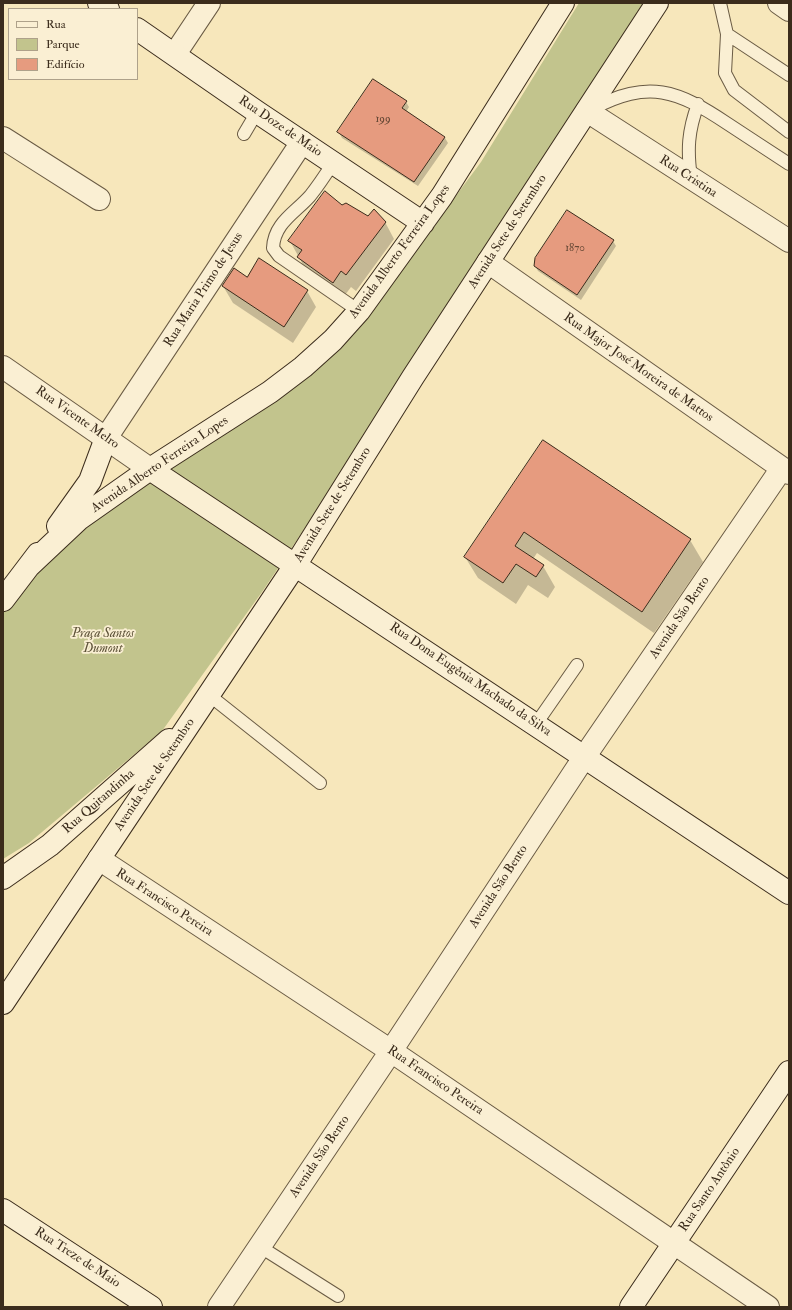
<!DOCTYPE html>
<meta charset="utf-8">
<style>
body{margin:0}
#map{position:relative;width:792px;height:1310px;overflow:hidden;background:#f7e7bb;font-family:"IM FELL Double Pica",serif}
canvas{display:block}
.frame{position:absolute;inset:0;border:4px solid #3b2c1c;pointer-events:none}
.legend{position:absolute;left:8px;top:8px;width:130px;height:72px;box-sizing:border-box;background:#faefd3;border:1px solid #aea18a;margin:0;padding:5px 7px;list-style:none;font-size:12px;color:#3b2c1c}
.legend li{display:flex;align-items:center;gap:8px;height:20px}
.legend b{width:20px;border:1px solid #aea18a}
</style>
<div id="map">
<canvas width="792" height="1310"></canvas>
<div class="frame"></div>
<ul class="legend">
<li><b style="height:5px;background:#faefd3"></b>Rua</li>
<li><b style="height:11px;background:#c2c48d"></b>Parque</li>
<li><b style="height:11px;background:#e69b7f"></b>Edifício</li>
</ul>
</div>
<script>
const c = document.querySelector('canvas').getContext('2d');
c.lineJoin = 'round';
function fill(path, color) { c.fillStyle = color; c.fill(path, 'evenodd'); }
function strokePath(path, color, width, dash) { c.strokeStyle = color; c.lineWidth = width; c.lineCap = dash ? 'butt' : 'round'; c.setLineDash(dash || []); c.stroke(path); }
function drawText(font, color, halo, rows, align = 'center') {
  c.font = font + ' "IM FELL Double Pica",serif'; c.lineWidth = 3.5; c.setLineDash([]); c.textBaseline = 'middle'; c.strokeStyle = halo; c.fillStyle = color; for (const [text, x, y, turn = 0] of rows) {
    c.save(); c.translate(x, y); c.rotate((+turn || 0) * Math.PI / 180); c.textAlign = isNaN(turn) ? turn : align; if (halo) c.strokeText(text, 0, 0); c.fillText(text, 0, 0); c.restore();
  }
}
fill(new Path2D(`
 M 579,3 L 650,3 L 502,235 L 262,592 L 162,731 L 29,843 L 3,859 L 3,606 L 67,540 L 354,333 L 481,162 Z`), '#c2c48d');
fill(new Path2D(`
 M 406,102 L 409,107 L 406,112 L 445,138 L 448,143 L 418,186 L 342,138 L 339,132 Z
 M 342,206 L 368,218 L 385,222 L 394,239 L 356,291 L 351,287 L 342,299 L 308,274 L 290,241 Z
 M 613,241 L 616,246 L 581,300 L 538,271 L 535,266 Z
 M 247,278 L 307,291 L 316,307 L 293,343 L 233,303 L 223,286 Z
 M 544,441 L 690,540 L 703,562 L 654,633 L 537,553 L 533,559 L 543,566 L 555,587 L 548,598 L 528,585 L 516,604 L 478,578 L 465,557 Z`), '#0003');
const building = new Path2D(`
 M 373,79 L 407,101 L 402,108 L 445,137 L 414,182 L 337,132 Z
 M 325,191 L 342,205 L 346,203 L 368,216 L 374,209 L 386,222 L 346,275 L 341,271 L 333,283 L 297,257 L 302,250 L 288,241 Z
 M 567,210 L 614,240 L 577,295 L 534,266 L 535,258 Z
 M 259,258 L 308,290 L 284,327 L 222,286 L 234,268 L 247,277 Z
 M 543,440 L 691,539 L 642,612 L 524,532 L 515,546 L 544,565 L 536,577 L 516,564 L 503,583 L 464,557 Z`);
fill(building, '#e69b7f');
strokePath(building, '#3b2c1c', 1);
const lane = new Path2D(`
 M 720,3 L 727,34 L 725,73 L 734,90 L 789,132
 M 727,34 L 789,75
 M 592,109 C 649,79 677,90 728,124 C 748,137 769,151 789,164
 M 244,134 L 257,112
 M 333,163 C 326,174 318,186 310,196 C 295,213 274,223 273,248 L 279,256 L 359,311
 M 691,178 C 687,150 688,131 698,104
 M 209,695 L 320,783
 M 536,724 L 577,665
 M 259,1246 L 338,1296`);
const street = new Path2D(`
 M 779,3 L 789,10
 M 175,54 L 209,3
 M 587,111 L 789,241
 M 3,138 L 99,199
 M 488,262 L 789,473
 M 3,367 L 150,469
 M 106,438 L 302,142
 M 99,859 L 391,1051 L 768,1307
 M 219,1307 L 391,1051 L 585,756 L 782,468`);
const secondary = new Path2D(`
 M 99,3 L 108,9
 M 137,29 L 257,112 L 423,223
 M 150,469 L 789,893
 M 58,526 L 90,481 L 106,438
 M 29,566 L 79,519 L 150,469 L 270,392 L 303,367 L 333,340 L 359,311 L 442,196 L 563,3
 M 3,600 L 38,554
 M 3,878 L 50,845 L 169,740
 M 3,1003 L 296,564 L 413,377 L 657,3
 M 3,1210 L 151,1307
 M 631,1307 L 789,1072`);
strokePath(lane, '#6a5b44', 14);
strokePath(street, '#6a5b44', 24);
strokePath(secondary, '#3b2c1c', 24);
strokePath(lane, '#faefd3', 12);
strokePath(street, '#faefd3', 22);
strokePath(secondary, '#faefd3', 22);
drawText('11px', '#664835', null, [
 ["199",383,120],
 ["1870",575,249]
]);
drawText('13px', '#3b2c1c', '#faefd3', [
 ["Rua Doze de Maio",280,127,34],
 ["Rua Cristina",688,177,33],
 ["Avenida Sete de Setembro",508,232,-57],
 ["Avenida Alberto Ferreira Lopes",400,252,-54],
 ["Rua Maria Primo de Jesus",204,290,-57],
 ["Rua Major José Moreira de Mattos",638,368,35],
 ["Rua Vicente Melro",77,418,35],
 ["Avenida Alberto Ferreira Lopes",160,465,-34],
 ["Avenida Sete de Setembro",333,505,-58],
 ["Avenida São Bento",680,618,-56],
 ["Rua Dona Eugênia Machado da Silva",470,680,34],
 ["Avenida Sete de Setembro",155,775,-56],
 ["Rua Quitandinha",99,802,-41],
 ["Avenida São Bento",499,887,-57],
 ["Rua Francisco Pereira",164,903,33],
 ["Rua Francisco Pereira",435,1081,34],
 ["Avenida São Bento",320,1157,-56],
 ["Rua Santo Antônio",710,1190,-56],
 ["Rua Treze de Maio",77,1258,33]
]);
drawText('italic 13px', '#5d5238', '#faefd3', [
 ["Praça Santos",103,634],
 ["Dumont",103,649]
]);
</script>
